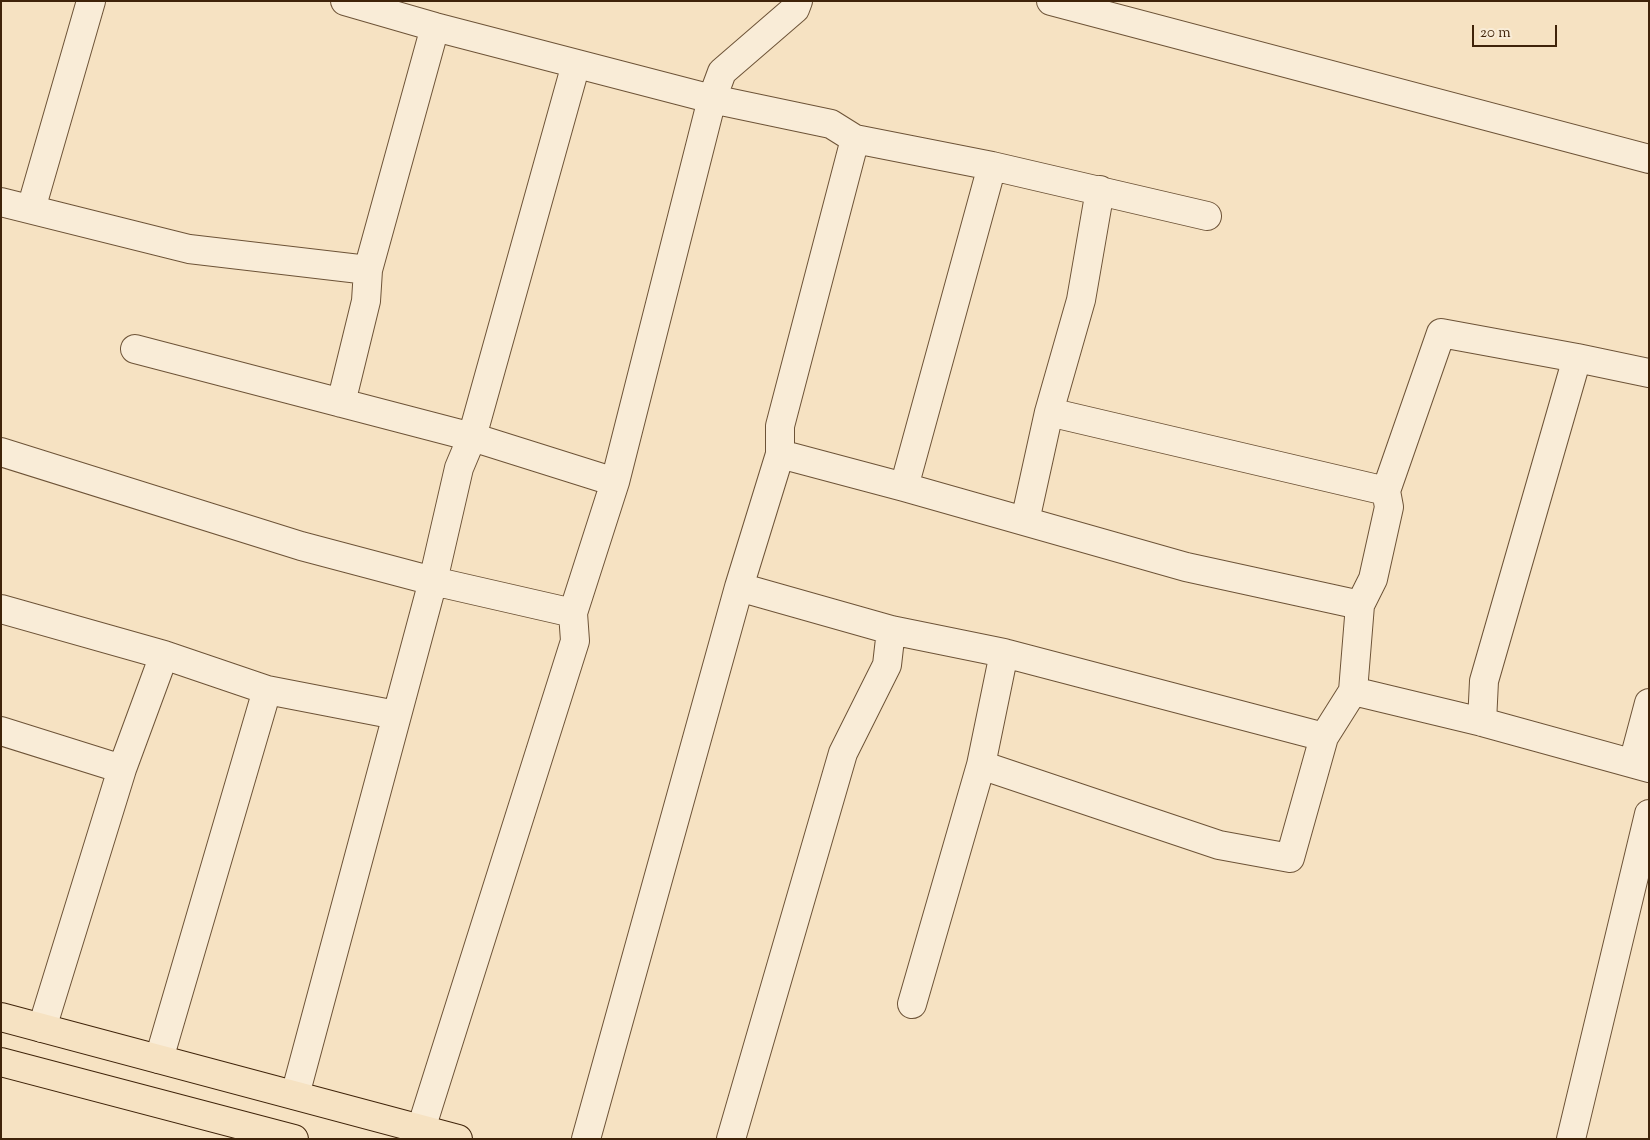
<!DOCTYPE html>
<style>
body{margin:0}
#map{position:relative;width:1650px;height:1140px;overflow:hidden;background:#f6e2c2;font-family:"Sorts Mill Goudy",serif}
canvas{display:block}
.frame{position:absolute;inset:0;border:2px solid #3f2309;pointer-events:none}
.scale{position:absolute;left:1472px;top:25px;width:85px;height:22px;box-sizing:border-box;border:2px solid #3f2309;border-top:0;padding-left:6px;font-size:15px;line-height:18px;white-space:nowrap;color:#3f2309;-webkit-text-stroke:4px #f9ecd7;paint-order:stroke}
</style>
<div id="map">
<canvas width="1650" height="1140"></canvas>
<div class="frame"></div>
<div class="scale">20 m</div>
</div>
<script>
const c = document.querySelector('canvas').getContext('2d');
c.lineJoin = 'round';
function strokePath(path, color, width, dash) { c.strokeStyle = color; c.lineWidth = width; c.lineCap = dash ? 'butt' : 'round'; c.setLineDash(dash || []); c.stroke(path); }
const minor = new Path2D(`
 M 345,1 L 435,27 L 712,99 L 831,124 L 855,139 L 992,166 L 1207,216
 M 1051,1 L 1649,159
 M 1,202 L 189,249 L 368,270
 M 31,209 L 91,1
 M 135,349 L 472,437 L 615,482 L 573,613 L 575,641 L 421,1129 L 421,1139
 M 341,403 L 366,301 L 368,270 L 435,27
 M 1049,412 L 1386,491
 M 1,452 L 301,546 L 433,581 L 459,468 L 472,437 L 576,64
 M 780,454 L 904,487 L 1186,567 L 1360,605
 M 615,482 L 712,99 L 722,72 L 795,9 L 798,1
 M 904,487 L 992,166
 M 1025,521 L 1049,412 L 1081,300 L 1100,190
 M 739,587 L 891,630 L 1004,653 L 1324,737
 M 1,609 L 164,655 L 267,690 L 396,715
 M 1353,691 L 1482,722 L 1649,768
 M 1482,722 L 1484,681 L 1577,358
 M 1,731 L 122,769
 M 1633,763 L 1649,703
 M 981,765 L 1219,845 L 1290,858 L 1324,737 L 1353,691 L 1360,605 L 1373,579 L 1389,507 L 1386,491 L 1441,333 L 1577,358 L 1649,373
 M 912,1004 L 981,765 L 1004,653
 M 42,1028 L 122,769 L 164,655
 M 159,1059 L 267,690
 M 295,1095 L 433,581 L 573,613
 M 586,1139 L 739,587 L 780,454 L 780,426 L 855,139
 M 731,1139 L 843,753 L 887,665 L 891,630
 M 1571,1139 L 1649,814`);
const major = new Path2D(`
 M 1,1017 L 458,1139
 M 1,1062 L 294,1139`);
strokePath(minor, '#6d5337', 30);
strokePath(major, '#3f2309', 30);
strokePath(minor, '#f9ecd7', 28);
strokePath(major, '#f6e2c2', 28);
</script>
